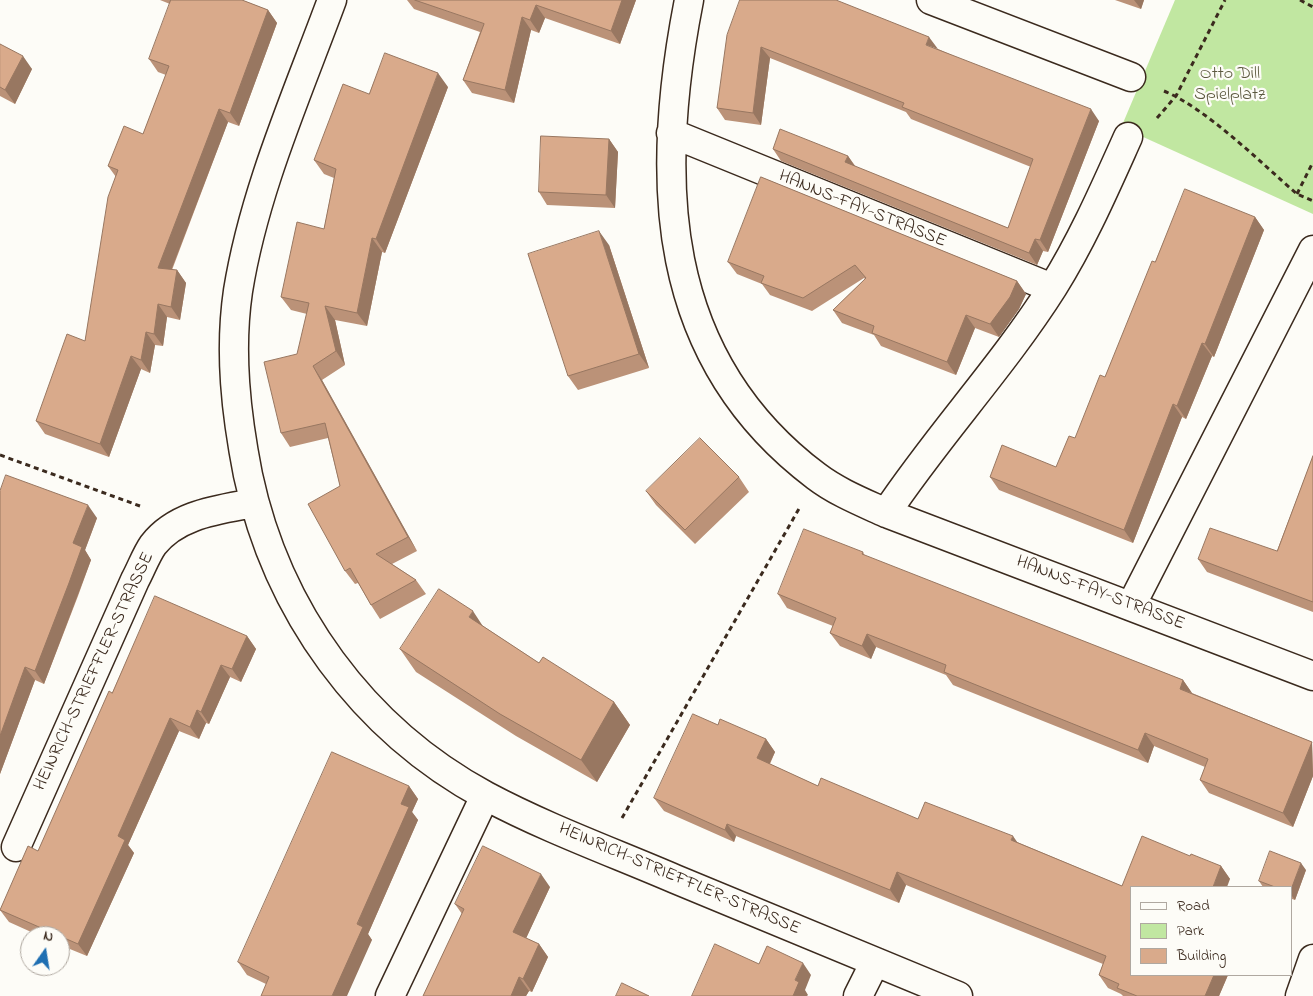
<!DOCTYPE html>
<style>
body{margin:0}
#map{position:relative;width:1313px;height:996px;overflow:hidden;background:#fdfcf7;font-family:"Indie Flower",sans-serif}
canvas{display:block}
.legend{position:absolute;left:1130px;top:886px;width:162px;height:90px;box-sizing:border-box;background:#fdfcf7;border:1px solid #afa8a0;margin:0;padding:6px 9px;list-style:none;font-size:15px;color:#3b2a1e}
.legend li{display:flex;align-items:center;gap:10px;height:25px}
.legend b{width:25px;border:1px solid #afa8a0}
.north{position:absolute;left:20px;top:926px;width:50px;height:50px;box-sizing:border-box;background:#fdfcf7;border:1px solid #afa8a0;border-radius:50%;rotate:13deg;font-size:14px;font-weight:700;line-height:20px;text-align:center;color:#3b2a1e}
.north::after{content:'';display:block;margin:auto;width:18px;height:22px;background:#1f6fb2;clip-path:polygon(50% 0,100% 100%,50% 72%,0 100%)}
</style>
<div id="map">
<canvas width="1313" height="996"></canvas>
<ul class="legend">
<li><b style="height:6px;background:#fdfcf7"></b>Road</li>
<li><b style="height:14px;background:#c1e7a1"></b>Park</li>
<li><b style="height:14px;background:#d9aa8b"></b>Building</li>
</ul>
<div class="north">N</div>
</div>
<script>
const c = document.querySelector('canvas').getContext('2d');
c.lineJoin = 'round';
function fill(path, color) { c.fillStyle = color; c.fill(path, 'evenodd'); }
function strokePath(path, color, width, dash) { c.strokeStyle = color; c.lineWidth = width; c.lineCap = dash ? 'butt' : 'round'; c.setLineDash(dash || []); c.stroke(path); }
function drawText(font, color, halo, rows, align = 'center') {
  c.font = font + ' "Indie Flower",sans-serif'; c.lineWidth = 4.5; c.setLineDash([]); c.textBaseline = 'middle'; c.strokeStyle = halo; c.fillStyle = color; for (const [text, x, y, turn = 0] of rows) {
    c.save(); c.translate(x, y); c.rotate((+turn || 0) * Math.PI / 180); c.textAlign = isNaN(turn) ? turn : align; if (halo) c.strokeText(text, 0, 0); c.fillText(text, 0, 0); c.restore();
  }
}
fill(new Path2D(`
 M 1175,0 L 1313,0 L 1313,214 L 1141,136 L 1123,123 Z`), '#c1e7a1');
const minor = new Path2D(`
 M 332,0 C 297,95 254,191 238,291 C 229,352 236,414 248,475 C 277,611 362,729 486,796 C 546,828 612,852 675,879 C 769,918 863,957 958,996
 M 689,0 C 654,178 658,357 816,476 C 837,492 862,502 886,513 L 1313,676
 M 931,0 L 1131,77
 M 671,133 L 1052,288
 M 886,513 C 938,435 1003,366 1053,287 C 1083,239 1105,188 1128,137
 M 1131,606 L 1313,250
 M 16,847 L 135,580 C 141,569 146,555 153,545 C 177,514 218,510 254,503
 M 390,996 L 485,796
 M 858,996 L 875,962
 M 1300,996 L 1313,959`);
strokePath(minor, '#3b2a1e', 31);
strokePath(new Path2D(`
 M 1300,0 L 1313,7
 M 1164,91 C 1207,109 1260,162 1297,194 L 1313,201
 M 1157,118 L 1176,96 L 1225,0
 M 1297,194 L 1313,162
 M 0,455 L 140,506
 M 622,818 L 800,507`), '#3b2a1e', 3, [5, 4]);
strokePath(minor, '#fdfcf7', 28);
fill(new Path2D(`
 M 160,0 L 242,0 L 268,10 L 277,23 L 239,126 L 228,122 L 172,270 L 177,270 L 186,283 L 180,320 L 167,317 L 163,346 L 155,345 L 150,373 L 141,369 L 109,457 L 45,434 L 36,421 L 85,341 L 116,177 L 108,166 L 143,134 L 166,75 L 158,72 L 149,59 L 170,4 Z
 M 407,0 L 636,0 L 620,44 L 545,18 L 539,33 L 531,30 L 514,103 L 472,93 L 463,80 L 480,32 L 414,9 Z
 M 740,0 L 938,49 L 1099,121 L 1048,252 L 1043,251 L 1037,265 L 781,161 L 773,149 L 848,156 L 856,167 L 1008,228 L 1031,167 L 911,119 L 906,112 L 770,58 L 761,125 L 725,120 L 717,108 Z
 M 1115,0 L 1144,0 L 1141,9 Z
 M 0,44 L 32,69 L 15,104 L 0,96 Z
 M 448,87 L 385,253 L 382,252 L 367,326 L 335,320 L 345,365 L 322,380 L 417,551 L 392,564 L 416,580 L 426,594 L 380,619 L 371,605 L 358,583 L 355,584 L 345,571 L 340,486 L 328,438 L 290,447 L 281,433 L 307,314 L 291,310 L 281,297 L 324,229 L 334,178 L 324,174 L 314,160 L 369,94 Z
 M 609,139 L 618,152 L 615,208 L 547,205 L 539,192 Z
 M 761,177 L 1017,281 L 1026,294 L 1019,309 L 999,337 L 975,328 L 956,375 L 881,346 L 874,335 L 842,323 L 833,310 L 865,279 L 864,278 L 812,311 L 770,295 L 762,284 L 737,274 L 728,262 Z
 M 1255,217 L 1264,230 L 1214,357 L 1212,356 L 1186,419 L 1182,417 L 1133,543 L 999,490 L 990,477 L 1056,467 L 1075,438 L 1105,377 L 1155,262 Z
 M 609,245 L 649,368 L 578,390 L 568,376 Z
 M 1313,456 L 1313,612 L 1207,572 L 1198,559 L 1277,551 Z
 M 739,477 L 749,492 L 695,544 L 656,505 L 646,491 Z
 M 0,491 L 97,518 L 85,550 L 91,560 L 78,596 L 44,684 L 35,680 L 0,774 Z
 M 863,552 L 865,556 L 1183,680 L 1192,693 L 1312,742 L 1313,776 L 1293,827 L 1209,793 L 1200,780 L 1205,767 L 1154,746 L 1148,763 L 953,685 L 946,675 L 876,647 L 871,659 L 840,646 L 830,633 L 833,626 L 787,608 L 778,594 Z
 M 483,626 L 539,663 L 614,702 L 630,725 L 597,782 L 516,736 L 416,672 L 400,649 Z
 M 247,636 L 256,649 L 241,682 L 230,677 L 209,724 L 206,723 L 199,739 L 179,731 L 128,845 L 134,853 L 87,956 L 60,945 L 60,936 L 40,936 L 9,922 L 0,910 L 38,851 L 112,693 Z
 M 718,725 L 766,739 L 775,752 L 770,764 L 818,786 L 918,819 L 1017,842 L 1122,886 L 1190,856 L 1221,866 L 1230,879 L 1132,887 L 1228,975 L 1219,996 L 1123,996 L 1121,994 L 1108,988 L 1099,975 L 1103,964 L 906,885 L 899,903 L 736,836 L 734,842 L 664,811 L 654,798 Z
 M 409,786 L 418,799 L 412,812 L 418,820 L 368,934 L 372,940 L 266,984 L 247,975 L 238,962 Z
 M 1306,870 L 1295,900 L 1292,899 L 1292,887 L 1263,887 L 1259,881 Z
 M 550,887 L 526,938 L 539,944 L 548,957 L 532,992 L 529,991 L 526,996 L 423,996 L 462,914 L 455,904 Z`), '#bb9278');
fill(new Path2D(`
 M 622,0 L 636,0 L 620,44 L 611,31 Z
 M 1134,0 L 1144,0 L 1141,9 Z
 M 536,5 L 545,18 L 539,33 L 530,20 Z
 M 268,10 L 277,23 L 239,126 L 230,113 Z
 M 522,17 L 531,30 L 514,103 L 505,90 Z
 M 929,37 L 938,49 L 926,45 Z
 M 761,47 L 770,58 L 761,125 L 753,113 Z
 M 23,56 L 32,69 L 15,104 L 5,90 Z
 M 438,73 L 448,87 L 385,253 L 376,239 Z
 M 219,109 L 228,122 L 167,281 L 158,268 Z
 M 1091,109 L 1099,121 L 1048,252 L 1040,240 Z
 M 609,139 L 618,152 L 615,208 L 606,195 Z
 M 848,156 L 856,168 L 845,162 Z
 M 1255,217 L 1264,230 L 1214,357 L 1205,344 Z
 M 599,231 L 609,245 L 649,368 L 639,354 Z
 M 372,238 L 382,252 L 367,326 L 357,313 Z
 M 1035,239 L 1043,251 L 1037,265 L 1029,253 Z
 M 177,270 L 186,283 L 180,320 L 171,307 Z
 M 1017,281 L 1026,294 L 1019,309 L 999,337 L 990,324 Z
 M 158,304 L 167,317 L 163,346 L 154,334 Z
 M 325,306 L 335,320 L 345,365 L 336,351 Z
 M 966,315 L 975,328 L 956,375 L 947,362 Z
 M 146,332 L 155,345 L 150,373 L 141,360 Z
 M 1202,343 L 1212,356 L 1186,419 L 1177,406 Z
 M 131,356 L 141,369 L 109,457 L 100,444 Z
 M 313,366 L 322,380 L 417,551 L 408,537 Z
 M 1173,404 L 1182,417 L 1133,543 L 1124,530 Z
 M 88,505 L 97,518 L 85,550 L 91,560 L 44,684 L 35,671 L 73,543 Z
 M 473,611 L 488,634 L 469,617 Z
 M 867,634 L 876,647 L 871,659 L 862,646 Z
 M 247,636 L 256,649 L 241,682 L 232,669 Z
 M 221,665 L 230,677 L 209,724 L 201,712 Z
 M 25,667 L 35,680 L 0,774 L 0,736 Z
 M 1183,680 L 1192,693 L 1180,689 Z
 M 614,702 L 630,725 L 597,782 L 581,760 Z
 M 197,710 L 206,723 L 199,739 L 190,727 Z
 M 170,718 L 179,731 L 128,845 L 134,853 L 87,956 L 78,944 L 118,836 Z
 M 1145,733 L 1154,746 L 1148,763 L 1138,750 Z
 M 766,739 L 775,752 L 766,771 L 757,758 Z
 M 1312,742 L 1313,776 L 1293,827 L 1283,813 Z
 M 409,786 L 418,799 L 412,812 L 418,820 L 368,934 L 372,940 L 347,996 L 332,996 L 401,804 Z
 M 727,824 L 736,836 L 734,842 L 725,830 Z
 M 1013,836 L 1022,849 L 1011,840 Z
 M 1301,863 L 1306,870 L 1295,900 L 1292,896 L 1292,887 Z
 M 1221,866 L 1230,879 L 1227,887 L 1213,887 Z
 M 897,872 L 906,885 L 899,903 L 890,890 Z
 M 541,874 L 550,887 L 523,945 L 513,932 Z
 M 539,944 L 548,957 L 532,992 L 523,979 Z
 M 803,963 L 811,975 L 805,990 L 808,995 L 807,996 L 793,996 L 795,980 Z
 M 1214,975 L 1228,975 L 1219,996 L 1205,996 Z
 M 519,977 L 529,991 L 526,996 L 511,996 Z`), '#987761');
const building = new Path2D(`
 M 171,0 L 242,0 L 268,10 L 230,113 L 219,109 L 158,268 L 177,270 L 171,307 L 158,304 L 154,334 L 146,332 L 141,360 L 131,356 L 100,444 L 36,421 L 67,334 L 85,341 L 108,197 L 118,170 L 108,166 L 124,126 L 143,134 L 169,66 L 149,59 Z
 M 415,0 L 622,0 L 611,31 L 536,5 L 530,20 L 522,17 L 505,90 L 463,80 L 484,24 Z
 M 740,0 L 836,0 L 929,37 L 926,45 L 1091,109 L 1040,240 L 1035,239 L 1029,253 L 773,149 L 780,129 L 848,156 L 845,162 L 1008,228 L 1033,159 L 902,107 L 904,103 L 761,47 L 753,113 L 717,108 L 727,35 Z
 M 0,44 L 23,56 L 5,90 L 0,87 Z
 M 385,53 L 438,73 L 376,239 L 372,238 L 357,313 L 325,306 L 336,351 L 313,366 L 408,537 L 376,554 L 416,580 L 371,605 L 350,568 L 345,571 L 308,504 L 340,486 L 325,423 L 281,433 L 264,362 L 297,354 L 309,303 L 281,297 L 297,222 L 324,229 L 336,169 L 314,160 L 343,84 L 369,94 Z
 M 541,136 L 609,139 L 606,195 L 539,192 Z
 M 761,177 L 1017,281 L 1010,297 L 990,324 L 966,315 L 947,362 L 872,333 L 874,326 L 833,310 L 866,278 L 855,265 L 803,298 L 761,283 L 764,276 L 728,262 Z
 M 1185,189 L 1255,217 L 1205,344 L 1202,343 L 1177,406 L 1173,404 L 1124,530 L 990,477 L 1002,445 L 1056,467 L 1069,436 L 1075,438 L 1100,375 L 1105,377 L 1152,261 L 1155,262 Z
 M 599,231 L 639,354 L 568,376 L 528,254 Z
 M 700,438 L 739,477 L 685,530 L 646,491 Z
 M 1313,456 L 1313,602 L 1198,559 L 1210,528 L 1277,551 Z
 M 6,475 L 88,505 L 73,543 L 82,547 L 69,583 L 35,671 L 25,667 L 0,736 L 0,491 Z
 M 804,529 L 863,552 L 862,554 L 1183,680 L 1180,689 L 1312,742 L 1283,813 L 1200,780 L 1208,759 L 1145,733 L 1138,750 L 944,672 L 946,665 L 867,634 L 862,646 L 830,633 L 836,618 L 778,594 Z
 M 439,589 L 473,611 L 469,617 L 539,663 L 543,657 L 614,702 L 581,760 L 500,714 L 400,649 Z
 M 155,596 L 247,636 L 232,669 L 221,665 L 201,712 L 197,710 L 190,727 L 170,718 L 118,836 L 125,840 L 78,944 L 0,910 L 28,846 L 38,851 L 109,691 L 112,693 Z
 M 693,714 L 718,725 L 720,719 L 766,739 L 757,758 L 818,786 L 821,778 L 918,819 L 925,802 L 1013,836 L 1011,840 L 1122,886 L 1142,836 L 1190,856 L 1191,854 L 1221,866 L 1213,887 L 1132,887 L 1132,975 L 1214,975 L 1205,996 L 1137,996 L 1117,988 L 1119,984 L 1099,975 L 1106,956 L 897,872 L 890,890 L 727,824 L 725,830 L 654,798 Z
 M 332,752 L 409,786 L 401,804 L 409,807 L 357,924 L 363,927 L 332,996 L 261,996 L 269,977 L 238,962 Z
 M 483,846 L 541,874 L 513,932 L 539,944 L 523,979 L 519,977 L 511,996 L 423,996 L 464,909 L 455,904 Z
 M 1270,851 L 1301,863 L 1292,887 L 1275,887 L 1259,881 Z
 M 715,944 L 759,964 L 767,946 L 803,963 L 795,980 L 799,982 L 793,996 L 692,996 Z
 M 622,983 L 649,996 L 616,996 Z`);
fill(building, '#d9aa8b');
strokePath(building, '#987761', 1);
drawText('18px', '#5c593f', '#fdfcf7', [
 ["Otto Dill",1230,75],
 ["Spielplatz",1230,96]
]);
drawText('18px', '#3b2a1e', '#fdfcf7', [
 ["HANNS-FAY-STRASSE",862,210,22],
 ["HANNS-FAY-STRASSE",1100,594,21],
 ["HEINRICH-STRIEFFLER-STRASSE",95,672,-65],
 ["HEINRICH-STRIEFFLER-STRASSE",679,880,23]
]);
</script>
